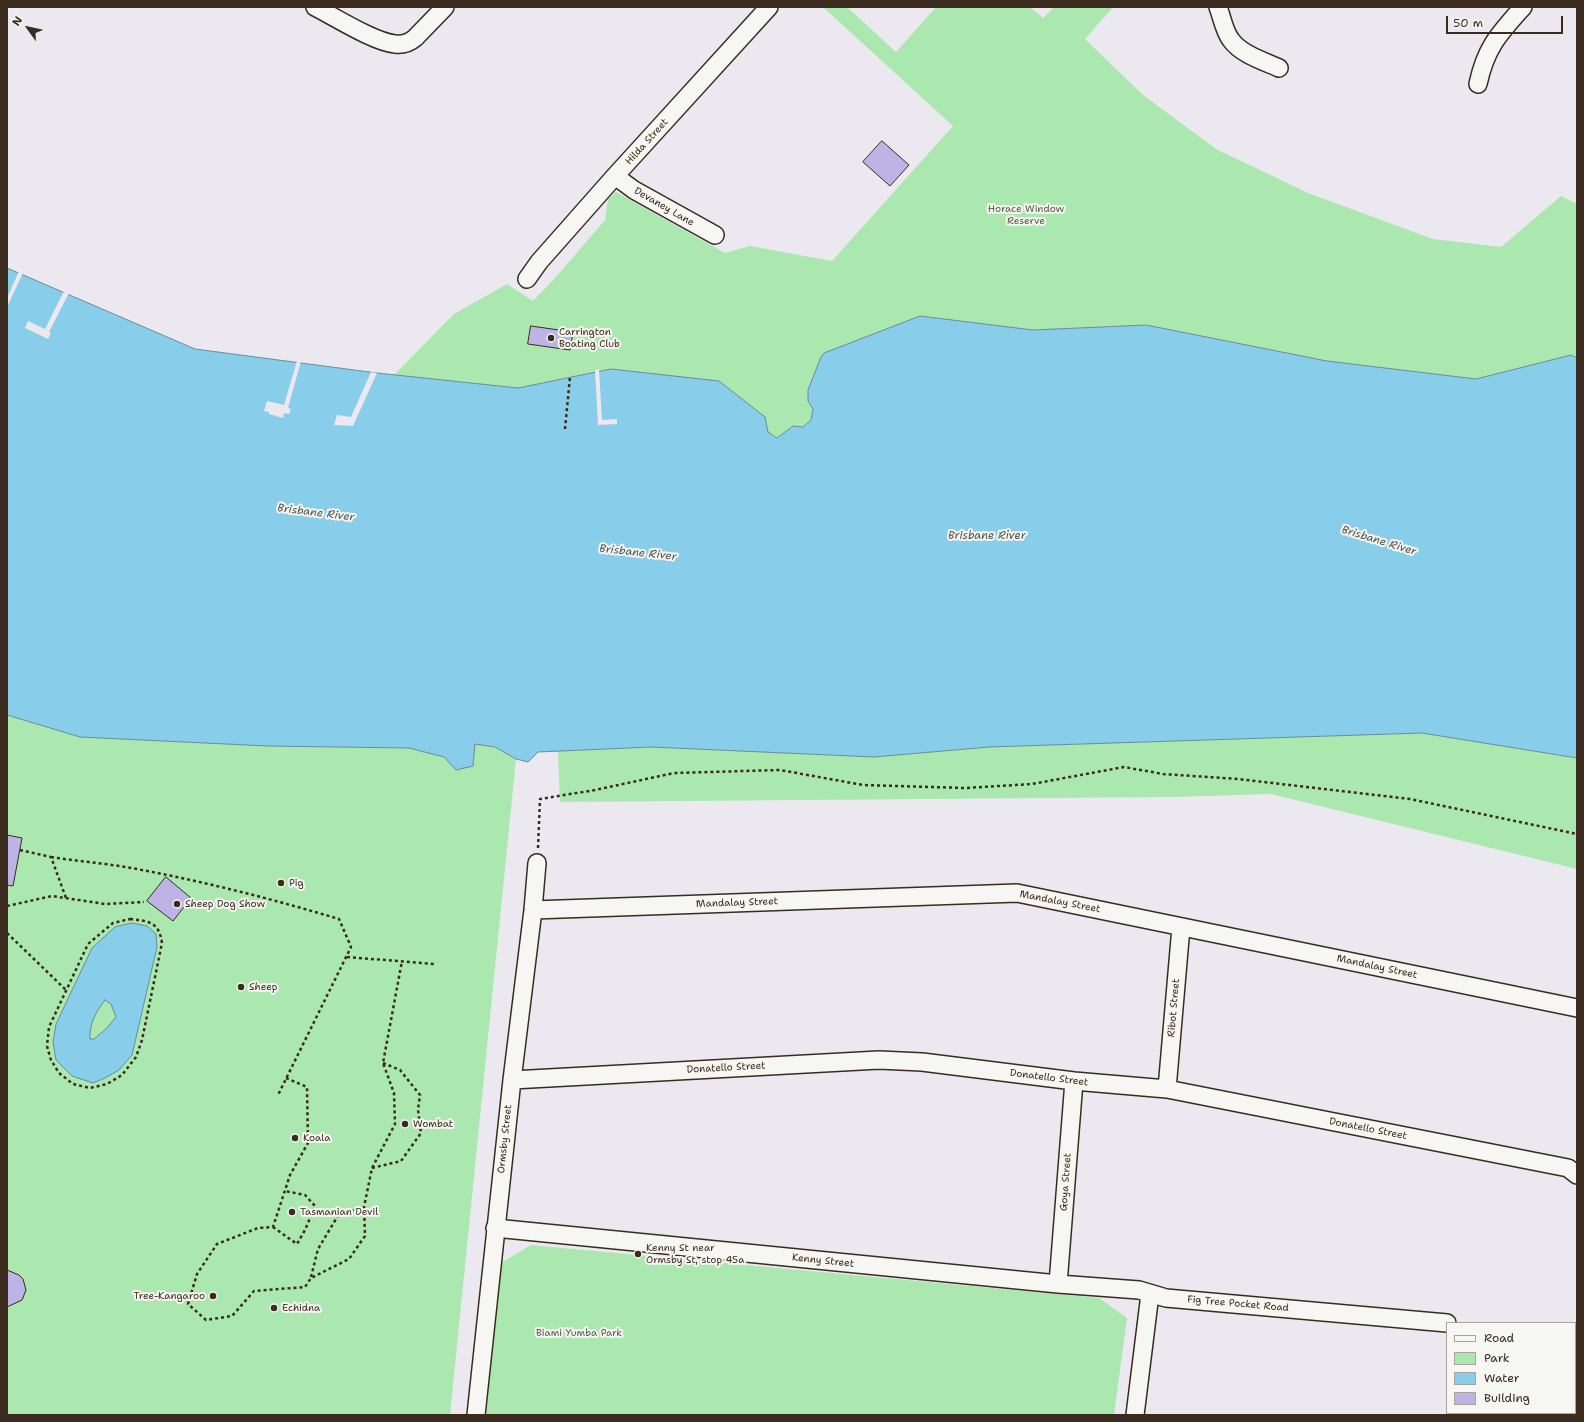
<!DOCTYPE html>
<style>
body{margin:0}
#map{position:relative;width:1584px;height:1422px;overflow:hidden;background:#ebe9ef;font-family:"Shantell Sans",sans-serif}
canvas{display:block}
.frame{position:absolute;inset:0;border:8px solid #3b2a1e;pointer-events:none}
.legend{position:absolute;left:1446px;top:1322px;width:130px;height:92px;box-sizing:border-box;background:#f6f6f2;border:1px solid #aba49d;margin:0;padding:5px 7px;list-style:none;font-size:12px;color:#3b2a1e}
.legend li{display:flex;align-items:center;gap:8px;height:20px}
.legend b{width:20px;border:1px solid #aba49d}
.north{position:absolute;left:8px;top:8px;width:40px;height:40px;-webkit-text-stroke:3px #f6f6f2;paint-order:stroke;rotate:303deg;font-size:11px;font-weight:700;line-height:16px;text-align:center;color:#3b2a1e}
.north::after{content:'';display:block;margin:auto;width:14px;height:18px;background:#3b2a1e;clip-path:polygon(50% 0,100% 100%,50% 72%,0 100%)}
.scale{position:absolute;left:1446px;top:16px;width:117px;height:18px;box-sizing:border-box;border:2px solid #3b2a1e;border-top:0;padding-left:5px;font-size:12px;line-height:14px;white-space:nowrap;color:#3b2a1e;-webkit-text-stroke:3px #f6f6f2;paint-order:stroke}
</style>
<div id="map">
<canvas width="1584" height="1422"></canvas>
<div class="frame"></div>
<ul class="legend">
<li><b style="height:5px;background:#f6f6f2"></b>Road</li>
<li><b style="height:11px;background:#aae8af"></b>Park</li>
<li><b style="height:11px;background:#88cde9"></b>Water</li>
<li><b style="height:11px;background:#bdb3e5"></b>Building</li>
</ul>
<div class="north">N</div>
<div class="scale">50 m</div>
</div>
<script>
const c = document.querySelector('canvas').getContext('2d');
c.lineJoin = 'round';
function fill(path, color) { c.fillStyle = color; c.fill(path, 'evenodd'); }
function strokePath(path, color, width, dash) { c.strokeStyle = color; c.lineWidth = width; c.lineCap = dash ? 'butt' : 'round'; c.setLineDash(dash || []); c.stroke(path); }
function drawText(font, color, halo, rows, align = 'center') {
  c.font = font + ' "Shantell Sans",sans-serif'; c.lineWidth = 4; c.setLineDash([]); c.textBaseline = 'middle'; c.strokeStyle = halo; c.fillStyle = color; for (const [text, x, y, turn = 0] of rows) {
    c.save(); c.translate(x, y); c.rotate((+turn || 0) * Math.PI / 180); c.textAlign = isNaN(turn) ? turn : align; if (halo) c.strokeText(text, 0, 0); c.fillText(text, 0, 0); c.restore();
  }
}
fill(new Path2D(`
 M 823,7 L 847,7 L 896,52 L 936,7 L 1030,7 L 1043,18 L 1054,7 L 1113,7 L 1085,39 L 1143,95 L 1216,149 L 1308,193 L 1433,239 L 1501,247 L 1561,196 L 1577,204 L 1577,358 L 1571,355 L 1476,379 L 1327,361 L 1146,325 L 1033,330 L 920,316 L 821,357 L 808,401 L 813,409 L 811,420 L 804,427 L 793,426 L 777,438 L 774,435 L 768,433 L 611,369 L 518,388 L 394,375 L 454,314 L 507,284 L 533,301 L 555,278 L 605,220 L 608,199 L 616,192 L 725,253 L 750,246 L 832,261 L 953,126 Z
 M 7,715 L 80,737 L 267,746 L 409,748 L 444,757 L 456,770 L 475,744 L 495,747 L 516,759 L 450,1415 L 7,1415 Z
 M 1422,733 L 1577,758 L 1577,869 L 1271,794 L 1173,797 L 560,802 L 558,751 L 651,747 L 874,757 L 989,747 Z
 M 531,1245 L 1099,1298 L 1127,1318 L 1114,1415 L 486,1415 L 499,1264 Z`), '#aae8af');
const water = new Path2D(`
 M 7,268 L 195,349 L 377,373 L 518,388 L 611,369 L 719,381 L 765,417 L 768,432 L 777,438 L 793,426 L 803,427 L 811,420 L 813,409 L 808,401 L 808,390 L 821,357 L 824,353 L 920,316 L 1033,330 L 1146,325 L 1327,361 L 1476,379 L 1571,355 L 1577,358 L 1577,758 L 1422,733 L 989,747 L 874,757 L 651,747 L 538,752 L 528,762 L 516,759 L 495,747 L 475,744 L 473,766 L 456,770 L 444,757 L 409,748 L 267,746 L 80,737 L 7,715 Z
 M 132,923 L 147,926 L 156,934 L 157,947 L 132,1055 L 119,1070 L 105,1078 L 93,1083 L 72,1076 L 56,1060 L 53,1042 L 56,1024 L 92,948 L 115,927 ZM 105,1000 L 111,1004 L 116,1017 L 106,1029 L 94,1039 L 90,1039 C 89,1024 96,1012 105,1000 Z`);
fill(water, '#88cde9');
strokePath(water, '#698c98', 1);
fill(new Path2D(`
 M 19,271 L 23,273 L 7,307 L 7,298 Z
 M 64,291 L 69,293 L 49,332 L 51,333 L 48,339 L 25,328 L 28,321 L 45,329 Z
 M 297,361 L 301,361 L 288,408 L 291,409 L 289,414 L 284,413 L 283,418 L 269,414 L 269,412 L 264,411 L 267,401 L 284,405 Z
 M 599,369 L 602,420 L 617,419 L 617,424 L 598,425 L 595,370 Z
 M 371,372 L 377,373 L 353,426 L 334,425 L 337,415 L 351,417 Z`), '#ebe9ef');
const building = new Path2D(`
 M 882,141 L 909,165 L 890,186 L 863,162 Z
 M 531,326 L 573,332 L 570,350 L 528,344 Z
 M 7,835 L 22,838 L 13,886 L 7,885 Z
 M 166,877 L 191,898 L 173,921 L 147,901 Z
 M 7,1270 L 19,1275 L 23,1279 L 26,1290 L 22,1300 L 7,1307 Z`);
fill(building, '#bdb3e5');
strokePath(building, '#3b2a1e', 1);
const minor = new Path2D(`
 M 315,7 C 335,17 374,42 395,44 C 403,45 409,43 415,38 L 445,7
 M 1218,7 C 1222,17 1224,31 1231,40 C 1241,54 1263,61 1279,68
 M 1478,84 C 1486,47 1499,34 1523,7
 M 615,176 L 634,190 L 715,235
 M 527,279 L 539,262 L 615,176 L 769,7
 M 533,910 L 1017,893 L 1577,1008
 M 512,1080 L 879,1060 L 922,1062 L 1074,1081 L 1167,1089 L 1568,1168 L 1577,1175
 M 1167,1089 L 1181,927
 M 495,1228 L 1058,1284 L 1139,1290 L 1166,1298 L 1447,1323
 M 1058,1284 L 1074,1081
 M 1575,1335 L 1577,1335
 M 476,1415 L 512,1080 L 533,910 L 537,863
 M 1135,1415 L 1150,1294`);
strokePath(minor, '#3b2a1e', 20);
strokePath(new Path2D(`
 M 565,429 L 570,377
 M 538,848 L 540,799 L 595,790 L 674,773 L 780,770 L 863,785 L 965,788 L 1032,784 L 1124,767 L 1163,774 L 1238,779 L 1410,799 L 1577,834
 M 20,850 L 51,857 L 66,898
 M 51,857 C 76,861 101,863 126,867 C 198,880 269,898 339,919 L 351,947 L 278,1095
 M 7,906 L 52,896 L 105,904 L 144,902
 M 130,919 C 149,921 159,922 162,943 L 142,1040 L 136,1057 L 122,1075 L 107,1084 L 90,1088 L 73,1084 L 59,1073 L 51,1060 L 47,1046 L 49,1027 L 88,944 L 113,923 Z
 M 7,933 L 66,990
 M 347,957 L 435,964
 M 286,1078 L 307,1087 L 308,1143 L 290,1175 L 273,1227 L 258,1228 L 217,1244 L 197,1274 L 188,1304 L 206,1320 L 232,1316 L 254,1291 L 305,1287 L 311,1278 L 349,1259 L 365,1236 L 364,1207 L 372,1168 L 395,1124 L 394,1093 L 383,1063 L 402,961
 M 372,1168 L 401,1161 L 421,1133 L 418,1110 L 420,1095 L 400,1070 L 383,1063
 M 273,1227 L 297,1244 L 305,1230 L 315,1206 L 305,1195 L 285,1191
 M 311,1277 L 318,1249 L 339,1214 L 364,1207`), '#3b2a1e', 2.5, [3, 3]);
strokePath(minor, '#f6f6f2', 17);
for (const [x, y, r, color] of [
 [551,338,4,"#3b2a1e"],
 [281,883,4,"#3b2a1e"],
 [177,904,4,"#3b2a1e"],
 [241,987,4,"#3b2a1e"],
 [405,1124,4,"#3b2a1e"],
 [295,1138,4,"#3b2a1e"],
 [292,1212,4,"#3b2a1e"],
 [638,1254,4,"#3b2a1e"],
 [213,1296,4,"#3b2a1e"],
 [274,1308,4,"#3b2a1e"]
]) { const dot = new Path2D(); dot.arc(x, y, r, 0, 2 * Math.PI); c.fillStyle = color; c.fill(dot); strokePath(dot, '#f6f6f2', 1.5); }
drawText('10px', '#3b2a1e', '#f6f6f2', [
 ["Hilda Street",647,142,-48],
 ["Devaney Lane",664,207,30],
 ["Mandalay Street",1060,902,11],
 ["Mandalay Street",737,903,-2],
 ["Mandalay Street",1377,967,12],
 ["Ribot Street",1174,1008,-85],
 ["Donatello Street",726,1068,-3],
 ["Donatello Street",1049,1078,7],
 ["Donatello Street",1368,1129,11],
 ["Ormsby Street",505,1139,-84],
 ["Goya Street",1066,1182,-86],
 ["Kenny Street",823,1261,6],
 ["Fig Tree Pocket Road",1238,1304,5]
]);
drawText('10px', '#575a42', '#f6f6f2', [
 ["Horace Window",1026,209],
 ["Reserve",1026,221],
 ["Biami Yumba Park",579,1333]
]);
drawText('10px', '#3b2a1e', '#f6f6f2', [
 ["Carrington",559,332],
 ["Boating Club",559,344],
 ["Pig",289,883],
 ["Sheep Dog Show",185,904],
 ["Sheep",249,987],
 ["Wombat",413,1124],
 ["Koala",303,1138],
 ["Tasmanian Devil",300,1212],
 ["Kenny St near",646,1248],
 ["Ormsby St, stop 45a",646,1260],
 ["Tree-Kangaroo",205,1296,"right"],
 ["Echidna",282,1308]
], 'left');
drawText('italic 11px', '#4e5351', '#f6f6f2', [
 ["Brisbane River",316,513,7],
 ["Brisbane River",987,536],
 ["Brisbane River",1379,541,17],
 ["Brisbane River",638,553,6]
]);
</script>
